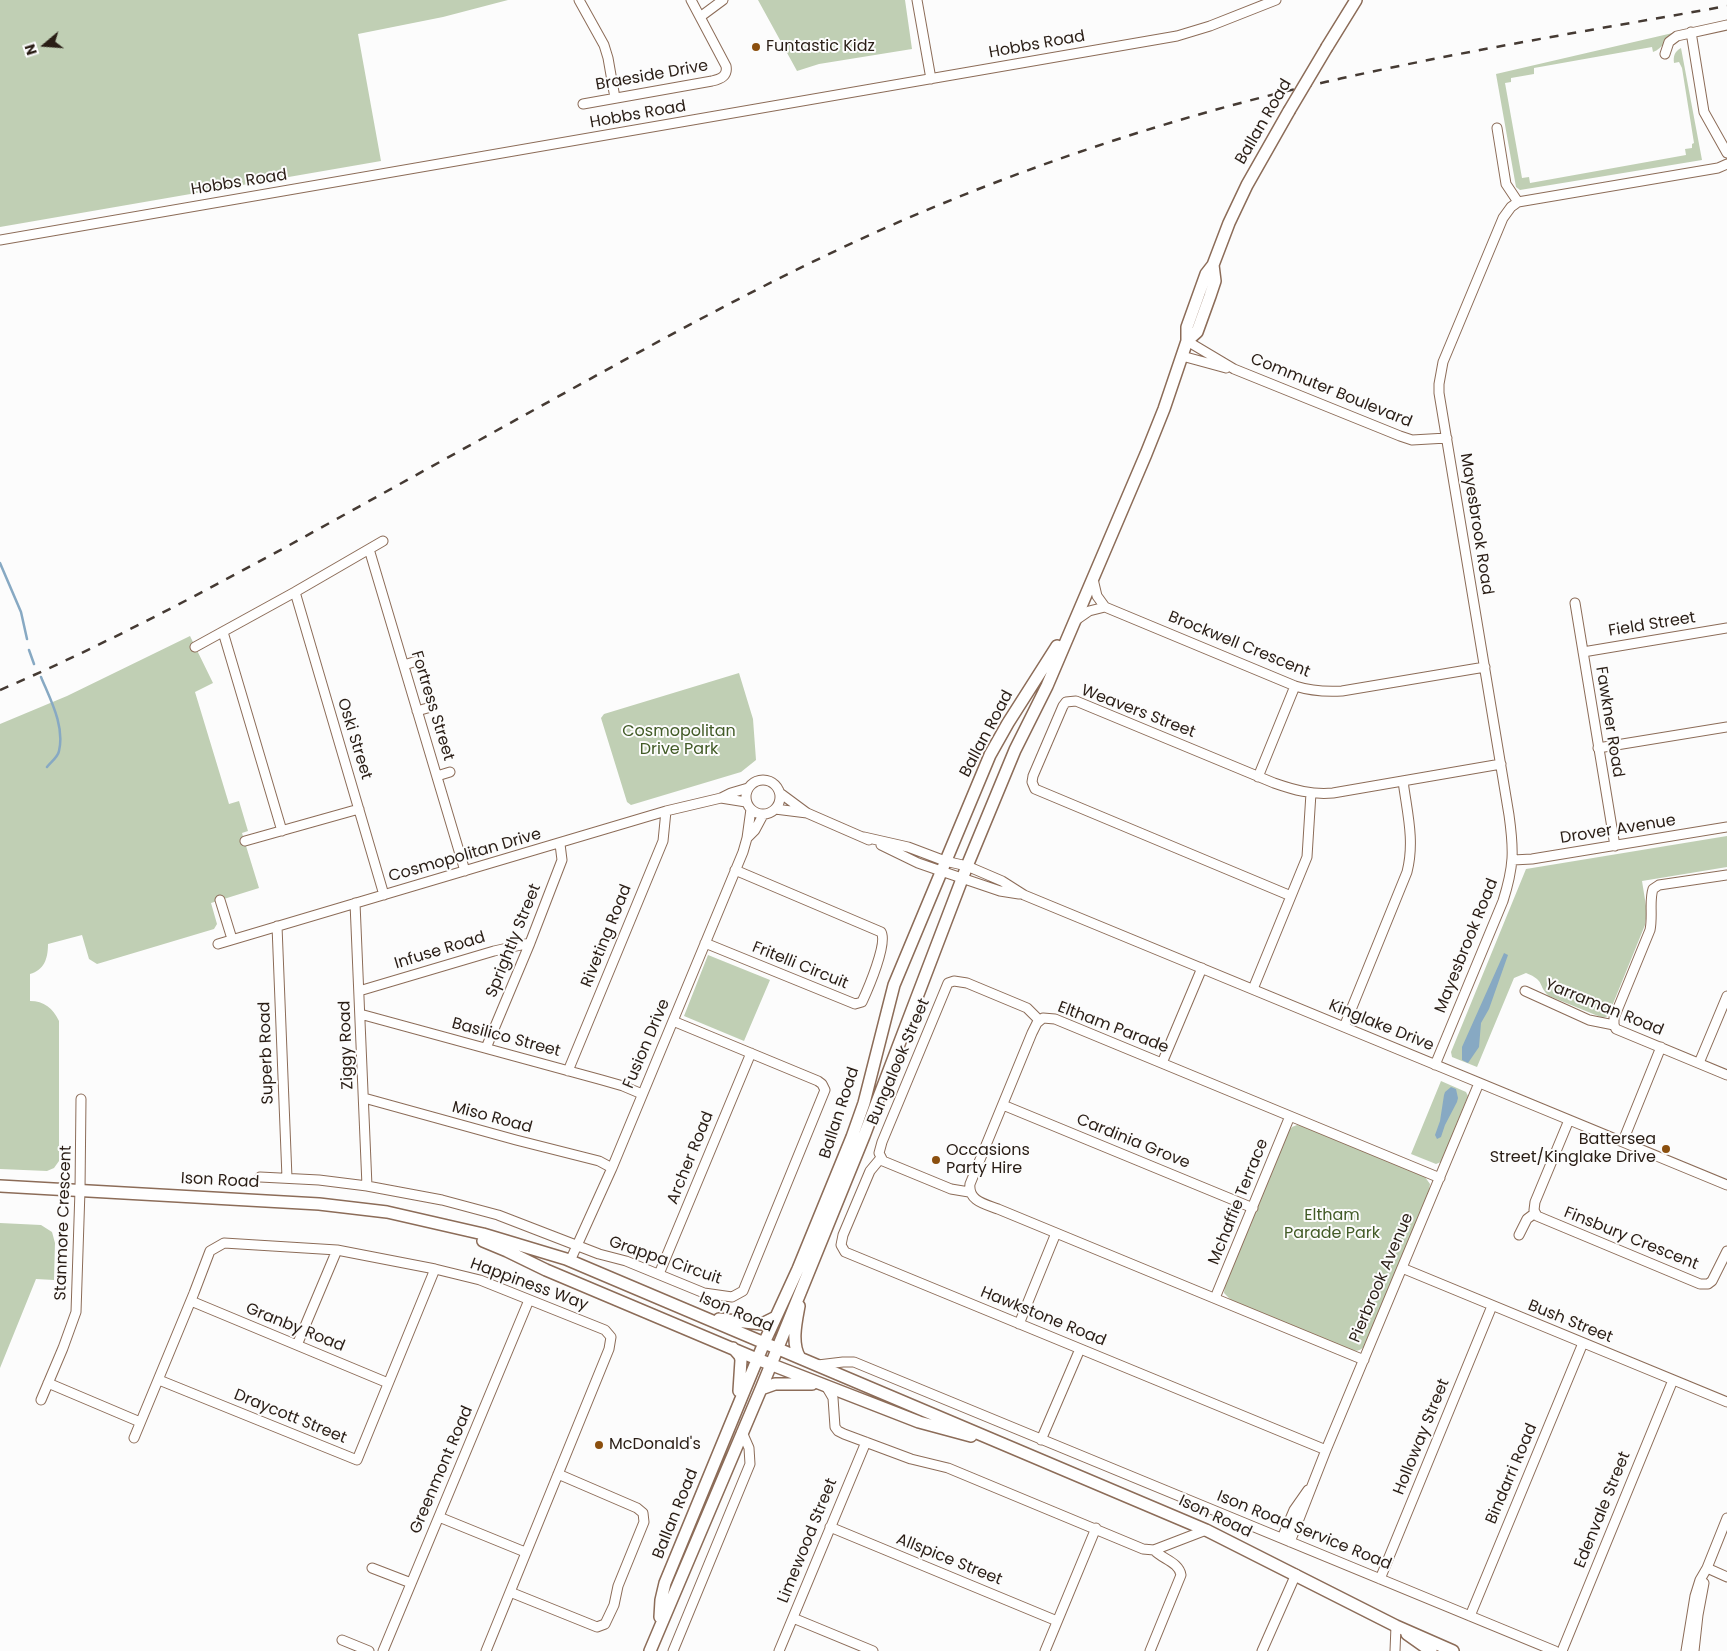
<!DOCTYPE html>
<style>
body{margin:0}
#map{position:relative;width:1727px;height:1651px;overflow:hidden;background:#fcfcfc;font-family:Poppins,sans-serif}
canvas{display:block}
.north{position:absolute;left:20px;top:20px;width:50px;height:50px;-webkit-text-stroke:4px #fcfcfc;paint-order:stroke;rotate:252deg;font-size:14px;font-weight:700;line-height:20px;text-align:center;color:#291d15}
.north::after{content:'';display:block;margin:auto;width:18px;height:22px;background:#291d15;clip-path:polygon(50% 0,100% 100%,50% 72%,0 100%)}
</style>
<div id="map">
<canvas width="1727" height="1651"></canvas>
<div class="north">N</div>
</div>
<script>
const c = document.querySelector('canvas').getContext('2d');
c.lineJoin = 'round';
function fill(path, color) { c.fillStyle = color; c.fill(path, 'evenodd'); }
function strokePath(path, color, width, dash) { c.strokeStyle = color; c.lineWidth = width; c.lineCap = dash ? 'butt' : 'round'; c.setLineDash(dash || []); c.stroke(path); }
function drawText(font, color, halo, rows, align = 'center') {
  c.font = font + ' Poppins,sans-serif'; c.lineWidth = 4; c.setLineDash([]); c.textBaseline = 'middle'; c.strokeStyle = halo; c.fillStyle = color; for (const [text, x, y, turn = 0] of rows) {
    c.save(); c.translate(x, y); c.rotate((+turn || 0) * Math.PI / 180); c.textAlign = isNaN(turn) ? turn : align; if (halo) c.strokeText(text, 0, 0); c.fillText(text, 0, 0); c.restore();
  }
}
fill(new Path2D(`
 M 0,0 L 508,0 L 443,17 L 358,34 L 381,161 L 0,227 Z
 M 758,0 L 905,0 L 912,49 L 819,64 L 797,71 Z
 M 1677,32 C 1666,37 1663,49 1653,52 L 1652,47 L 1534,68 L 1534,74 L 1511,78 L 1511,82 L 1505,83 L 1522,178 L 1529,177 L 1530,183 L 1686,155 L 1685,149 L 1692,148 L 1692,144 L 1694,143 L 1682,68 L 1679,62 L 1674,63 C 1673,56 1675,51 1681,48 L 1702,160 L 1520,190 L 1516,187 L 1496,74 Z
 M 190,636 L 213,683 L 195,692 L 229,804 L 239,801 L 248,831 L 242,833 L 259,888 L 211,903 L 217,924 L 214,929 L 97,964 L 89,959 L 82,935 L 48,944 C 48,959 44,970 30,974 L 30,1001 C 44,1001 53,1008 59,1021 L 59,1161 L 54,1168 L 47,1171 L 0,1169 L 0,724 L 67,696 Z
 M 739,673 L 753,719 L 756,760 L 741,772 L 631,805 L 627,802 L 601,718 L 604,714 Z
 M 1727,836 L 1727,867 L 1642,881 L 1647,912 L 1645,925 L 1608,1016 L 1603,1018 L 1549,996 C 1537,985 1546,981 1526,973 L 1514,978 L 1477,1067 L 1452,1057 L 1451,1052 L 1526,869 Z
 M 708,955 L 770,980 L 744,1041 L 684,1016 Z
 M 1441,1081 L 1466,1092 L 1468,1096 L 1441,1162 L 1436,1164 L 1411,1154 Z
 M 1297,1125 L 1304,1126 L 1425,1177 L 1430,1184 L 1429,1191 L 1366,1344 C 1362,1350 1358,1352 1351,1350 L 1231,1300 L 1224,1293 L 1225,1284 L 1288,1132 L 1292,1127 Z
 M 0,1223 L 41,1225 L 52,1232 L 55,1243 L 54,1280 L 36,1279 L 0,1368 Z`), '#c0cfb4');
fill(new Path2D(`
 M 1504,953 L 1508,955 L 1489,1009 L 1481,1023 L 1479,1047 L 1468,1063 L 1462,1060 L 1462,1047 Z
 M 1451,1087 L 1456,1089 L 1458,1098 L 1457,1102 L 1445,1125 L 1441,1137 L 1437,1139 L 1435,1135 L 1440,1121 L 1444,1095 L 1445,1092 Z`), '#87a9c3');
strokePath(new Path2D(`
 M 0,563 L 21,612 L 27,639
 M 29,650 L 34,664
 M 41,677 C 50,699 65,726 59,751 C 58,757 51,762 47,767`), '#87a9c3', 2.5);
const minor = new Path2D(`
 M 579,0 L 604,45 L 608,58 L 615,98
 M 917,0 L 931,79
 M 700,17 L 723,0
 M 1691,32 L 1704,112 L 1727,153
 M 1665,54 L 1669,42 L 1677,36 L 1727,25
 M 583,104 L 712,81 C 721,79 728,76 726,66 L 691,0
 M 1497,128 L 1506,184 L 1518,202
 M 0,240 L 1177,36 L 1210,26 L 1276,0
 M 1187,341 L 1234,369 L 1400,436 L 1412,440 L 1447,438
 M 1182,356 L 1226,368
 M 369,549 L 465,871
 M 1093,579 L 1097,596 L 1105,607 L 1295,686 C 1311,691 1325,692 1342,691 L 1485,667
 M 295,592 L 384,895
 M 1575,603 L 1615,846
 M 1076,620 L 1089,611 L 1105,607
 M 223,632 L 282,831
 M 195,647 L 295,592 L 383,541
 M 1583,652 L 1727,628
 M 404,665 L 417,661
 M 417,711 L 431,707
 M 1598,748 L 1727,727
 M 437,776 L 450,772
 M 1258,777 L 1295,686
 M746 797a17 17 0 1 1 34 0a17 17 0 1 1-34 0Z
 M 780,793 L 807,813 L 869,840
 M 721,798 L 746,802
 M 775,809 L 807,813
 M 864,837 L 908,847 L 945,861 L 967,866 L 1002,881 L 1024,895 L 1727,1185
 M 747,838 L 755,830 L 763,815
 M 245,841 L 359,809
 M 881,845 L 918,863 L 941,871 L 1000,891 L 1019,894
 M 1513,860 L 1532,859 L 1727,827
 M 1291,896 L 1035,789 L 1032,782 L 1033,776 L 1063,706 L 1066,702 L 1076,701 L 1274,783 C 1294,790 1312,795 1333,793 L 1501,764
 M 220,900 L 232,939
 M 355,903 L 367,1186
 M 277,926 L 287,1178
 M 705,943 L 855,1004 L 862,1002 C 868,989 888,943 881,932 L 735,870
 M 218,944 L 666,811 L 721,798 L 731,793 L 748,788
 M 1253,989 L 1307,857 L 1311,793
 M 359,991 L 494,951 L 530,943
 M 1525,991 L 1589,1020 L 1614,1025 L 1616,1029 L 1727,1075
 M 360,1014 L 602,1080 L 623,1086 L 642,1094
 M 1614,1025 L 1614,1018 L 1650,930 C 1653,916 1649,901 1653,889 L 1659,885 L 1727,875
 M 1344,1027 L 1407,872 C 1415,841 1407,812 1403,781
 M 486,1048 L 530,943 L 562,860 L 560,844
 M 1162,1063 L 1202,968
 M 1699,1063 L 1727,996
 M 1435,1065 L 1503,901 C 1514,866 1514,851 1509,815 L 1439,393 L 1439,384 L 1443,362 L 1503,218 L 1511,207 L 1518,202 L 1718,168 L 1727,164
 M 568,1071 L 663,841 L 666,811
 M 364,1098 L 516,1140 L 599,1161 L 612,1168
 M 1003,1105 L 1253,1208
 M 1569,1120 L 1535,1202 L 1534,1210 L 1537,1216 L 1700,1284 L 1708,1284 L 1712,1281 L 1727,1251
 M 1623,1141 L 1661,1047
 M 880,1159 L 870,1171 L 843,1235 L 841,1245 L 845,1252 L 1326,1450
 M 260,1177 L 319,1180 L 367,1186 L 442,1200 L 498,1215 L 599,1254 L 626,1261 L 704,1293 L 732,1297 L 743,1291 L 825,1090 L 822,1084 L 818,1081 L 673,1021
 M 969,1192 L 951,1189 L 883,1161 L 879,1153 L 882,1142 L 948,983 L 954,981 L 967,983 L 1027,1008 L 1039,1020
 M 1519,1235 L 1527,1219 L 1535,1213
 M 570,1261 L 612,1168 L 743,852 L 747,838 L 751,809
 M 1402,1268 L 1727,1402
 M 659,1274 L 751,1053
 M 1215,1298 L 1290,1116
 M 191,1301 L 388,1383
 M 1019,1324 L 1056,1233
 M 297,1345 L 337,1250
 M 1364,1360 L 998,1209 C 985,1204 968,1201 970,1184 L 1032,1033 L 1037,1023 L 1043,1018 L 1055,1019 L 1440,1178
 M 818,1365 L 843,1362 L 854,1362 L 1555,1651
 M 159,1380 L 357,1460 L 435,1269
 M 48,1383 L 140,1422
 M 826,1386 L 833,1398 L 835,1427 L 838,1431 L 844,1434 L 911,1459 L 948,1468 L 1143,1549 L 1154,1550 L 1206,1530
 M 41,1400 L 63,1348 L 76,1312 L 80,1190 L 81,1099
 M 134,1438 L 194,1293 L 210,1251 L 224,1243 L 337,1250 L 435,1269 L 480,1280 L 605,1330 L 611,1337 L 609,1349 L 486,1651
 M 1041,1440 L 1080,1349
 M 439,1517 L 525,1552
 M 830,1527 L 1057,1621
 M 1282,1538 L 1294,1510 L 1308,1490
 M 1290,1542 L 1326,1450 L 1479,1083
 M 372,1568 L 411,1583
 M 1707,1568 L 1727,1577
 M 1380,1579 L 1492,1306
 M 510,1592 L 597,1627 L 605,1624 L 614,1605 L 618,1586 L 644,1522 L 643,1513 L 637,1508 L 558,1474
 M 1470,1616 L 1583,1343
 M 793,1618 L 873,1651
 M 342,1640 L 369,1651
 M 383,1651 L 529,1300
 M 673,1651 L 750,1464 L 749,1448 L 742,1432
 M 779,1651 L 866,1442
 M 1045,1651 L 1096,1528
 M 1150,1651 L 1181,1575 C 1179,1562 1162,1559 1154,1550
 M 1262,1651 L 1296,1574
 M 1395,1651 L 1396,1626
 M 1562,1651 L 1673,1380
 M 1686,1651 L 1695,1596 L 1700,1580 L 1707,1568 L 1727,1518
 M 1694,1651 L 1698,1615 L 1704,1583`);
const major = new Path2D(`
 M 1327,47 L 1356,0
 M 1187,341 L 1197,332 L 1210,296 L 1215,281 L 1213,265
 M 0,1186 L 319,1204 L 387,1212 L 483,1234 L 566,1259 L 1206,1530 L 1396,1626 L 1453,1651
 M 483,1241 L 507,1251 L 546,1270 L 757,1359 L 919,1422 L 971,1436
 M 799,1306 C 796,1322 791,1344 800,1358
 M 719,1319 L 762,1324 L 774,1318
 M 733,1348 L 740,1356 L 741,1360 L 739,1391
 M 761,1389 L 775,1384 L 812,1384
 M 660,1617 L 661,1600 L 665,1583 L 764,1343 L 798,1269 L 852,1137 L 864,1103 L 894,985 L 990,755 L 1008,723 L 1057,646
 M 1407,1634 L 1431,1651
 M 650,1651 L 761,1389 L 864,1136 L 967,866 L 1015,750 L 1047,686 L 1146,454 L 1164,409 L 1187,341 L 1187,327 L 1206,274 L 1213,265 L 1229,223 L 1247,185 L 1289,111`);
strokePath(minor, '#8c6c58', 11);
strokePath(major, '#8c6c58', 14);
strokePath(minor, '#fff', 9);
strokePath(major, '#fff', 11);
strokePath(new Path2D(`
 M 0,690 C 98,648 192,598 286,547 C 371,500 456,453 541,406 C 657,342 772,278 892,225 C 1015,171 1144,127 1275,94 C 1424,57 1576,33 1727,6`), '#453a33', 2.5, [9, 9]);
const majorBridge = new Path2D(`
 M 1289,111 L 1327,47`);
strokePath(majorBridge, '#8c6c58', 14, []);
strokePath(majorBridge, '#fff', 11);
for (const [x, y, r, color] of [
 [756,47,5,"#8b4f0e"],
 [1666,1149,5,"#8b4f0e"],
 [936,1160,5,"#8b4f0e"],
 [599,1445,5,"#8b4f0e"]
]) { const dot = new Path2D(); dot.arc(x, y, r, 0, 2 * Math.PI); c.fillStyle = color; c.fill(dot); strokePath(dot, '#fcfcfc', 2); }
drawText('16px', '#291d15', '#fcfcfc', [
 ["Hobbs Road",1037,45,-10],
 ["Braeside Drive",652,76,-10],
 ["Hobbs Road",638,115,-10],
 ["Ballan Road",1264,122,-60],
 ["Hobbs Road",239,183,-9],
 ["Commuter Boulevard",1331,391,22],
 ["Mayesbrook Road",1476,524,81],
 ["Field Street",1652,625,-9],
 ["Brockwell Crescent",1239,645,22],
 ["Fortress Street",432,706,73],
 ["Weavers Street",1138,712,21],
 ["Fawkner Road",1609,722,81],
 ["Ballan Road",987,734,-62],
 ["Oski Street",354,739,73],
 ["Drover Avenue",1618,830,-9],
 ["Cosmopolitan Drive",465,856,-16],
 ["Riveting Road",607,936,-68],
 ["Sprightly Street",514,941,-68],
 ["Mayesbrook Road",1467,946,-68],
 ["Infuse Road",440,951,-17],
 ["Fritelli Circuit",800,966,22],
 ["Yarraman Road",1604,1008,22],
 ["Kinglake Drive",1381,1026,22],
 ["Eltham Parade",1113,1028,21],
 ["Basilico Street",506,1038,15],
 ["Fusion Drive",647,1044,-67],
 ["Ziggy Road",347,1045,-92],
 ["Superb Road",267,1053,-92],
 ["Bungalook Street",899,1062,-67],
 ["Ballan Road",840,1113,-72],
 ["Miso Road",492,1118,15],
 ["Cardinia Grove",1133,1142,22],
 ["Archer Road",691,1158,-68],
 ["Ison Road",220,1181,3],
 ["Mchaffie Terrace",1239,1202,-68],
 ["Stanmore Crescent",64,1223,-88],
 ["Finsbury Crescent",1631,1239,22],
 ["Grappa Circuit",665,1261,19],
 ["Pierbrook Avenue",1382,1278,-67],
 ["Happiness Way",529,1285,20],
 ["Ison Road",736,1313,23],
 ["Hawkstone Road",1043,1317,22],
 ["Bush Street",1570,1322,22],
 ["Granby Road",295,1328,22],
 ["Draycott Street",290,1417,22],
 ["Holloway Street",1422,1437,-68],
 ["Greenmont Road",442,1470,-67],
 ["Bindarri Road",1512,1474,-67],
 ["Edenvale Street",1603,1510,-68],
 ["Ballan Road",676,1514,-68],
 ["Ison Road",1215,1517,25],
 ["Ison Road Service Road",1304,1531,22],
 ["Limewood Street",808,1541,-68],
 ["Allspice Street",949,1560,22]
]);
drawText('16px', '#291d15', '#fcfcfc', [
 ["Funtastic Kidz",766,47],
 ["Battersea",1656,1140,"right"],
 ["Street/Kinglake Drive",1656,1158,"right"],
 ["Occasions",946,1151],
 ["Party Hire",946,1169],
 ["McDonald's",609,1445]
], 'left');
drawText('16px', '#425b27', '#fcfcfc', [
 ["Cosmopolitan",679,732],
 ["Drive Park",679,750],
 ["Eltham",1332,1216],
 ["Parade Park",1332,1234]
]);
</script>
